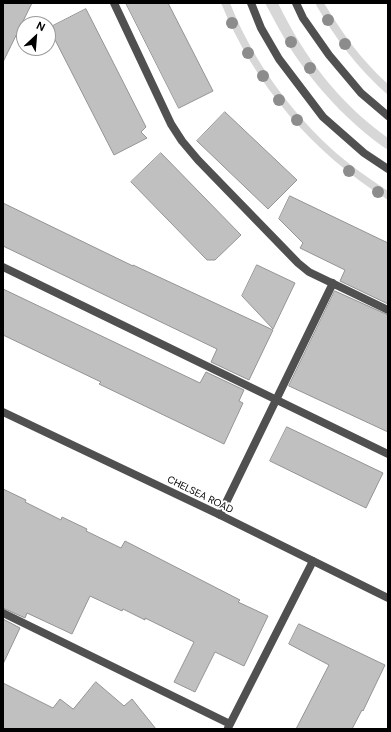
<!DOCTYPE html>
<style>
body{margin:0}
#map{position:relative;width:391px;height:732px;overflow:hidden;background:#fff;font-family:"DM Sans",sans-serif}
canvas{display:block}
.frame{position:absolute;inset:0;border:4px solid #000;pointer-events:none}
.north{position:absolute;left:16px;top:16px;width:40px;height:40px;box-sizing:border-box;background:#fff;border:1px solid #999;border-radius:50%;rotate:26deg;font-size:11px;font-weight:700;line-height:16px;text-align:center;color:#000}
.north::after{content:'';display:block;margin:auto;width:14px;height:18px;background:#000;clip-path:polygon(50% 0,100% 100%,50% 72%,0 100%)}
</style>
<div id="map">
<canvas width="391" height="732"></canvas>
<div class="frame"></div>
<div class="north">N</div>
</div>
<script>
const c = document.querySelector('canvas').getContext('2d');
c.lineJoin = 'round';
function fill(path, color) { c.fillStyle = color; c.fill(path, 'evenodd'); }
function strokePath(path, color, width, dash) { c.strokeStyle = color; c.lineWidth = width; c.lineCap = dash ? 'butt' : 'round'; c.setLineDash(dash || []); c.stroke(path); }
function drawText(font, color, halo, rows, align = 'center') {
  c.font = font + ' "DM Sans",sans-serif'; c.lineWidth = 4; c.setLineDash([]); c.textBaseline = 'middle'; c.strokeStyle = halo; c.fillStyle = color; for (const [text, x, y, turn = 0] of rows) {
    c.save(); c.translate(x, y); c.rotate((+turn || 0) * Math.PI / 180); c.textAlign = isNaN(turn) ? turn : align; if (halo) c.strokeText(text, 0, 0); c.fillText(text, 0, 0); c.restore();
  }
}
fill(new Path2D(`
 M 221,3 L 230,3 C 250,54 282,100 321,139 C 341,159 365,176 388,191 L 388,200 C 312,152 255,86 221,3 Z
 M 265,3 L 278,3 C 304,57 339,103 388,138 L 388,150 C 355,128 322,94 299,61 C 286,43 276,23 265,3 Z
 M 315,3 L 324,3 C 342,33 362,61 388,84 L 388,95 C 358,69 335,38 315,3 Z`), '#d7d7d7');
const building = new Path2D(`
 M 3,3 L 32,3 L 3,62 Z
 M 126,3 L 168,3 L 213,91 L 179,108 Z
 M 86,9 L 146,127 L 141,132 L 147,138 L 114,155 L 49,28 Z
 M 225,112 L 297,180 L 268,209 L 197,141 Z
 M 161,153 L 241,235 L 215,260 L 207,260 L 131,182 Z
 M 290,196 L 388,243 L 388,304 L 340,281 L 345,270 L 300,248 L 303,243 L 279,219 Z
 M 3,203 L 133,266 L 133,265 L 273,330 L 249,380 L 211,362 L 217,349 L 3,246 Z
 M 257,265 L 295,283 L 273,329 L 242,296 Z
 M 3,289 L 200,383 L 206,372 L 244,390 L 239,401 L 243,403 L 224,444 L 99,384 L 101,382 L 3,335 Z
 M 335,291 L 388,315 L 388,432 L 289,386 Z
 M 287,427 L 383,473 L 366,508 L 270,461 Z
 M 3,489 L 26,500 L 25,502 L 61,520 L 62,517 L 87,529 L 86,531 L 121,548 L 125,541 L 240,600 L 238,602 L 268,616 L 244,666 L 215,652 L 195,692 L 174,682 L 194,642 L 145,618 L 145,620 L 123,609 L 122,611 L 90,596 L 72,634 L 27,613 L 25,618 L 3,608 Z
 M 3,619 L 20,628 L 3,664 Z
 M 299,624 L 385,665 L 363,711 L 362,710 L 352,729 L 296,729 L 329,665 L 289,644 Z
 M 96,682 L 124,706 L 132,699 L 156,729 L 3,729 L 3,683 L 53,708 L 60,699 L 73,709 Z`);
fill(building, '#c0c0c0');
strokePath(building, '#949494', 1);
strokePath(new Path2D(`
 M 114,3 L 171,124 L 182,141 L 198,160 L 298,263 L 309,272 L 388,310
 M 3,267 L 388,454
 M 220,515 L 333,283
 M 3,613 L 230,724
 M 228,728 L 313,561`), '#505050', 8);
strokePath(new Path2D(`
 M 3,412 L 220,515 L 388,598`), '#505050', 8);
strokePath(new Path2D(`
 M 251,3 L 261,28 L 279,59 L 323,117 L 364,153 L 388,169
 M 296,3 L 303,18 L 329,55 L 361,93 L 388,116`), '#505050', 8);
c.fillStyle = '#8c8c8c';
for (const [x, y] of [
 [328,20],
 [232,23],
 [291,42],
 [345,44],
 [248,53],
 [310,68],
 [263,76],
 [279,100],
 [297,120],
 [349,171],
 [378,192]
]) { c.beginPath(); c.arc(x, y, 6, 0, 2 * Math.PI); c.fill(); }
drawText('10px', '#000', '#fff', [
 ["CHELSEA ROAD",200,495,26]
]);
</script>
